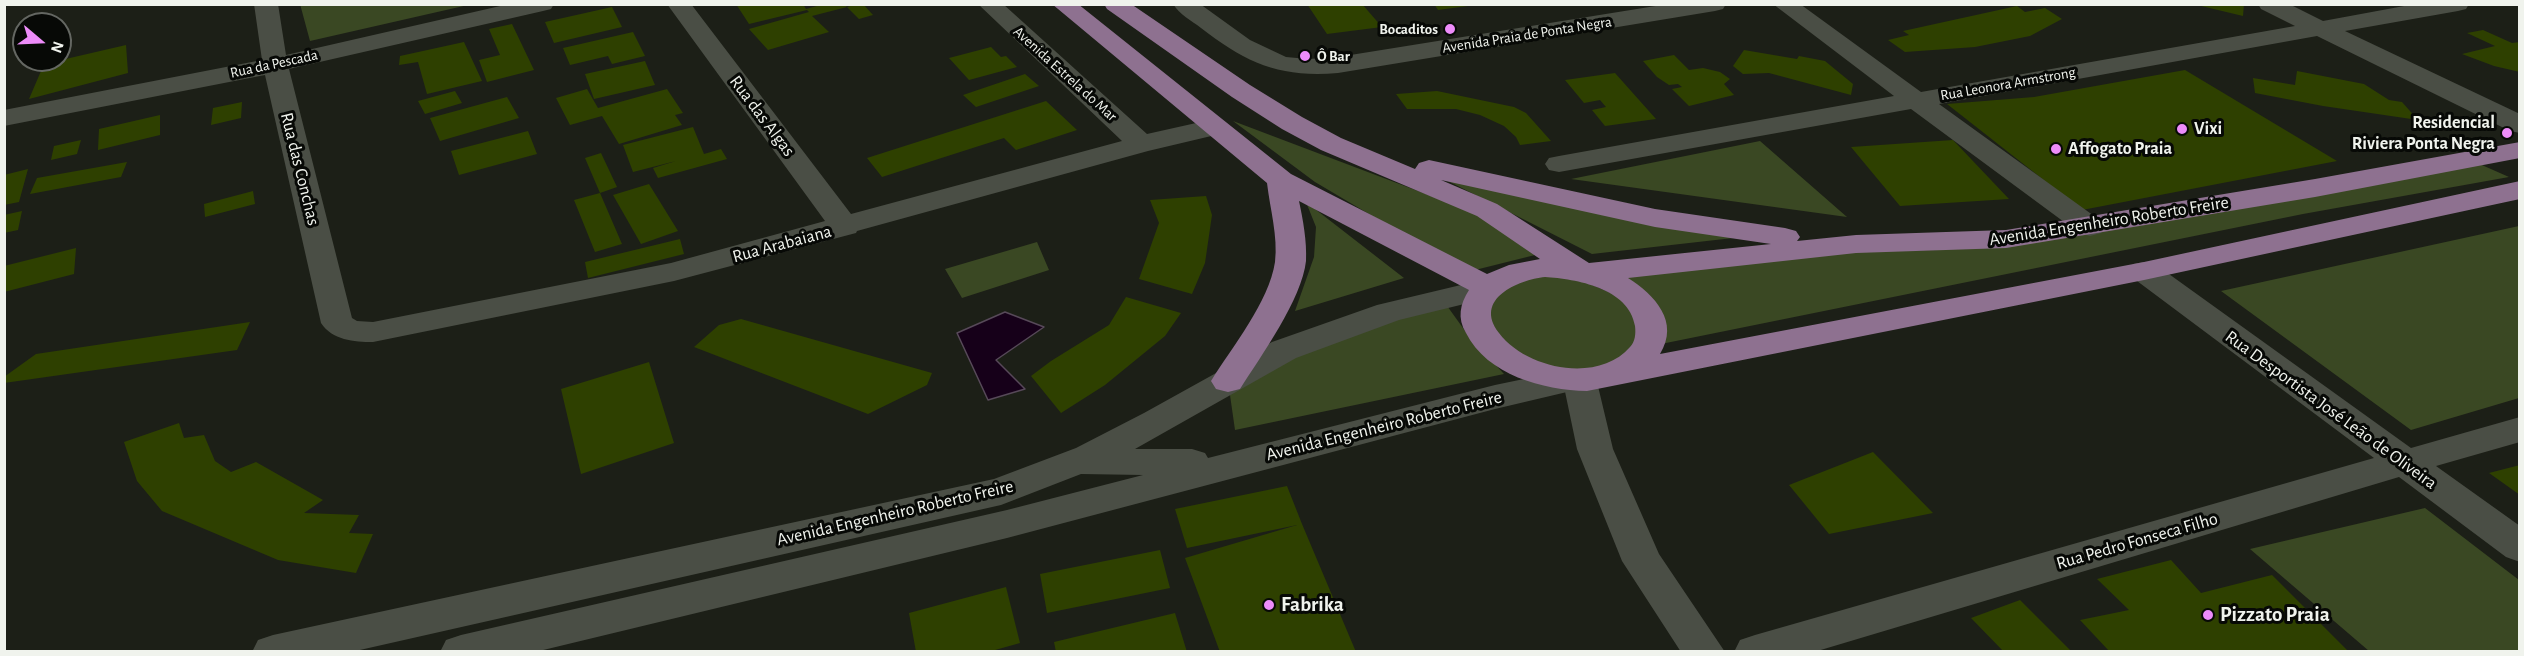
<!DOCTYPE html>
<meta charset="utf-8">
<style>
body{margin:0}
#map{position:relative;width:2524px;height:656px;overflow:hidden;background:#1c1f17;font-family:"Alegreya Sans",sans-serif}
canvas{display:block}
.frame{position:absolute;inset:0;border:6px solid #f0f3ed;pointer-events:none}
.north{position:absolute;left:12px;top:12px;width:60px;height:60px;box-sizing:border-box;background:#070906;border:2px solid #646762;border-radius:50%;rotate:109deg;font-size:16px;font-weight:700;line-height:24px;text-align:center;color:#f0f3ed}
.north::after{content:'';display:block;margin:auto;width:21px;height:27px;background:#ed8cf9;clip-path:polygon(50% 0,100% 100%,50% 72%,0 100%)}
</style>
<div id="map">
<canvas width="2524" height="656"></canvas>
<div class="frame"></div>
<div class="north">N</div>
</div>
<script>
const c = document.querySelector('canvas').getContext('2d');
c.lineJoin = 'round';
function fill(path, color) { c.fillStyle = color; c.fill(path, 'evenodd'); }
function strokePath(path, color, width, dash) { c.strokeStyle = color; c.lineWidth = width; c.lineCap = dash ? 'butt' : 'round'; c.setLineDash(dash || []); c.stroke(path); }
function drawText(font, color, halo, rows, align = 'center') {
  c.font = font + ' "Alegreya Sans",sans-serif'; c.lineWidth = 6; c.setLineDash([]); c.textBaseline = 'middle'; c.strokeStyle = halo; c.fillStyle = color; for (const [text, x, y, turn = 0] of rows) {
    c.save(); c.translate(x, y); c.rotate((+turn || 0) * Math.PI / 180); c.textAlign = isNaN(turn) ? turn : align; if (halo) c.strokeText(text, 0, 0); c.fillText(text, 0, 0); c.restore();
  }
}
fill(new Path2D(`
 M 300,4 L 468,4 L 468,5 L 310,41 Z
 M 1233,121 L 1492,219 L 1543,253 L 1467,272 L 1315,182 Z
 M 1760,141 L 1847,217 L 1571,179 Z
 M 2475,162 L 2509,177 L 2303,214 L 1661,344 L 1606,275 L 1835,251 L 1939,250 Z
 M 1446,180 L 1742,237 L 1592,254 Z
 M 1306,202 L 1404,278 L 1295,311 L 1314,257 L 1316,227 Z
 M 2519,226 L 2519,398 L 2411,430 L 2221,291 Z
 M 1037,242 L 1049,270 L 962,298 L 945,269 Z
 M 1565,273 L 1629,301 L 1644,332 L 1625,360 L 1578,372 L 1524,360 L 1489,331 L 1488,299 L 1519,278 Z
 M 1445,303 L 1468,335 L 1504,374 L 1235,430 L 1229,388 L 1345,333 Z
 M 2425,508 L 2519,580 L 2519,651 L 2369,651 L 2250,549 Z`), '#3a4823');
const water = new Path2D(`
 M 1005,312 L 1044,327 L 996,360 L 1025,389 L 988,400 L 957,333 Z`);
fill(water, '#160019');
strokePath(water, '#574959', 1.5);
fill(new Path2D(`
 M 736,4 L 803,4 L 806,9 L 824,4 L 844,4 L 847,7 L 812,16 L 829,32 L 768,50 L 749,29 L 809,12 L 807,10 L 749,24 Z
 M 857,4 L 863,4 L 873,15 L 859,19 L 847,7 Z
 M 1307,4 L 1362,4 L 1382,27 L 1327,34 Z
 M 1434,4 L 1468,4 L 1468,6 L 1438,10 Z
 M 2197,4 L 2244,4 L 2243,16 L 2197,5 Z
 M 2017,6 L 2025,12 L 2045,8 L 2062,19 L 2030,36 L 1975,47 L 1905,52 L 1888,40 L 1909,35 L 1903,31 Z
 M 612,7 L 622,27 L 554,43 L 545,22 Z
 M 512,24 L 534,70 L 487,82 L 479,60 L 500,55 L 489,29 Z
 M 2483,30 L 2512,43 L 2520,42 L 2520,72 L 2494,66 L 2462,54 L 2495,46 L 2467,33 Z
 M 633,32 L 645,56 L 612,64 L 608,56 L 570,65 L 563,48 Z
 M 464,42 L 482,81 L 427,94 L 418,62 L 399,65 L 400,56 Z
 M 126,45 L 128,73 L 29,99 L 44,64 Z
 M 991,47 L 1001,57 L 1006,56 L 1017,67 L 969,80 L 949,58 Z
 M 1744,50 L 1797,59 L 1799,56 L 1825,61 L 1853,84 L 1851,95 L 1769,73 L 1743,74 L 1733,66 Z
 M 1674,55 L 1689,70 L 1703,68 L 1720,72 L 1730,79 L 1724,84 L 1734,95 L 1689,106 L 1672,89 L 1682,87 L 1678,84 L 1669,85 L 1657,77 L 1643,61 Z
 M 645,61 L 655,85 L 594,99 L 585,74 Z
 M 2185,70 L 2337,161 L 2082,210 L 1947,104 L 2034,97 Z
 M 2297,71 L 2364,84 L 2389,100 L 2402,102 L 2418,120 L 2323,106 L 2255,93 L 2253,78 L 2295,85 Z
 M 1615,73 L 1656,119 L 1605,126 L 1592,110 L 1606,107 L 1600,100 L 1584,103 L 1565,80 Z
 M 1025,74 L 1039,86 L 976,107 L 963,95 Z
 M 587,89 L 598,108 L 667,89 L 683,113 L 675,115 L 682,125 L 619,144 L 602,116 L 570,125 L 556,98 Z
 M 455,91 L 462,103 L 425,114 L 418,101 Z
 M 1437,91 L 1514,107 L 1526,113 L 1551,141 L 1520,145 L 1516,137 L 1504,126 L 1480,115 L 1456,109 L 1407,109 L 1396,94 Z
 M 507,97 L 519,118 L 440,141 L 430,118 Z
 M 1046,101 L 1077,130 L 1016,150 L 1004,138 L 882,177 L 867,158 Z
 M 242,102 L 241,118 L 211,125 L 213,108 Z
 M 160,115 L 160,135 L 98,150 L 99,129 Z
 M 693,127 L 704,154 L 721,149 L 727,159 L 658,178 L 653,168 L 676,161 L 633,172 L 623,145 Z
 M 528,131 L 537,154 L 459,175 L 451,151 Z
 M 81,140 L 77,154 L 51,160 L 54,146 Z
 M 1953,140 L 2009,199 L 1900,206 L 1851,147 Z
 M 601,153 L 617,187 L 600,193 L 622,244 L 595,252 L 574,200 L 600,193 L 585,158 Z
 M 127,162 L 121,177 L 30,194 L 37,178 Z
 M 28,169 L 19,202 L 4,205 L 4,175 Z
 M 649,184 L 678,231 L 641,244 L 613,195 Z
 M 253,191 L 255,204 L 205,217 L 204,204 Z
 M 1206,196 L 1212,215 L 1205,263 L 1192,294 L 1139,279 L 1159,223 L 1150,200 Z
 M 22,211 L 18,230 L 4,233 L 4,215 Z
 M 680,239 L 684,254 L 588,278 L 585,262 Z
 M 76,248 L 74,274 L 4,292 L 4,266 Z
 M 1126,297 L 1181,313 L 1165,336 L 1105,385 L 1061,413 L 1031,376 L 1051,361 L 1109,325 Z
 M 741,319 L 932,373 L 927,385 L 868,414 L 694,347 L 719,325 Z
 M 250,322 L 237,350 L 4,383 L 4,377 L 36,354 Z
 M 649,362 L 674,443 L 581,474 L 561,389 Z
 M 179,423 L 184,438 L 204,435 L 215,461 L 231,472 L 256,462 L 323,500 L 304,513 L 359,515 L 349,533 L 373,534 L 356,573 L 278,560 L 162,511 L 137,481 L 124,442 Z
 M 1873,452 L 1933,513 L 1829,534 L 1789,485 Z
 M 2520,465 L 2520,495 L 2489,473 Z
 M 1287,486 L 1302,524 L 1356,652 L 1220,652 L 1185,558 L 1297,525 L 1187,548 L 1175,509 Z
 M 1160,550 L 1170,588 L 1047,613 L 1040,574 Z
 M 2171,560 L 2201,593 L 2272,575 L 2349,652 L 2110,652 L 2080,620 L 2129,610 L 2097,579 Z
 M 1006,587 L 1020,643 L 988,652 L 916,652 L 909,613 Z
 M 2020,600 L 2072,652 L 2004,652 L 1971,618 Z
 M 1175,613 L 1187,652 L 1056,652 L 1054,642 Z`), '#2e4000');
fill(new Path2D(`
 M 254,4 L 278,4 L 286,55 L 509,4 L 554,4 L 551,9 L 543,11 L 289,69 L 352,318 L 357,321 L 373,322 L 671,263 L 825,221 L 667,4 L 691,4 L 851,214 L 1122,141 L 978,4 L 1003,4 L 1147,134 L 1214,119 L 1224,121 L 1228,127 L 1224,133 L 1148,151 L 857,231 L 856,233 L 674,281 L 373,342 C 354,342 332,340 321,323 L 265,75 L 4,126 L 4,110 L 262,60 Z
 M 1173,4 L 1200,4 L 1250,40 L 1286,57 L 1308,59 L 1338,57 L 1668,4 L 1726,4 L 1723,9 L 1715,11 L 1338,73 C 1280,78 1246,63 1201,28 C 1192,21 1179,14 1173,4 Z
 M 1773,4 L 1800,4 L 1921,92 L 2295,26 L 2261,9 L 2258,4 L 2289,4 L 2323,21 L 2415,4 L 2469,4 L 2466,9 L 2458,11 L 2345,31 L 2520,114 L 2520,133 L 2510,131 L 2317,36 L 1939,104 L 2101,221 L 2105,227 L 2101,233 L 2090,236 L 2079,233 L 1911,109 L 1559,172 L 1549,170 L 1545,164 L 1549,158 L 1559,156 L 1894,96 Z
 M 2144,262 L 2155,264 L 2411,448 L 2520,417 L 2520,442 L 2436,466 L 2520,526 L 2520,562 L 2506,557 L 2399,477 L 1814,652 L 1734,652 L 1740,640 L 1755,635 L 2374,458 L 2133,278 L 2128,271 L 2133,264 Z
 M 1580,371 L 1592,374 L 1597,382 L 1613,449 L 1659,554 L 1725,652 L 1681,652 L 1622,561 L 1577,449 L 1563,382 L 1568,374 Z`), '#4a4e45');
fill(new Path2D(`
 M 1486,279 L 1497,282 L 1502,289 L 1497,296 L 1399,320 L 1296,358 L 1135,449 L 1192,449 L 1205,453 L 1208,458 L 1495,385 L 1572,369 L 1584,372 L 1589,380 L 1584,388 L 1495,409 L 1007,538 L 535,652 L 440,652 L 446,640 L 461,635 L 1007,510 L 1143,475 L 1081,474 L 1001,505 L 351,652 L 252,652 L 258,640 L 273,635 L 994,479 L 1076,448 L 1144,413 L 1272,342 L 1377,305 Z`), '#4a4e45');
fill(new Path2D(`
 M 1052,4 L 1078,4 L 1291,174 L 1487,274 L 1509,265 L 1540,259 L 1477,216 L 1321,150 L 1282,129 L 1232,97 L 1107,9 L 1104,4 L 1131,4 L 1250,85 L 1302,117 L 1341,138 L 1415,169 L 1419,163 L 1429,160 L 1655,209 L 1785,228 L 1796,231 L 1800,237 L 1797,241 L 1856,235 L 2006,230 L 2315,179 L 2520,142 L 2520,158 L 2315,197 L 2006,248 L 1856,253 L 1628,278 C 1655,295 1680,322 1660,354 L 2144,262 L 2520,181 L 2520,199 L 2144,280 L 1587,391 C 1543,390 1487,375 1466,333 C 1457,318 1460,304 1469,290 L 1299,201 C 1303,220 1307,241 1306,261 C 1302,299 1261,356 1240,389 L 1228,392 L 1216,389 L 1211,381 C 1232,347 1269,302 1275,262 C 1278,236 1270,209 1267,183 ZM 1441,180 L 1655,227 L 1771,244 L 1589,263 L 1497,204 ZM 1545,277 C 1576,279 1629,288 1635,326 C 1636,334 1635,342 1630,347 C 1598,384 1526,369 1499,333 C 1473,299 1518,280 1545,277 Z`), '#8e7190');
for (const [x, y, r, color] of [
 [1450,29,6,"#ed8cf9"],
 [1305,56,6,"#ed8cf9"],
 [2182,129,6,"#ed8cf9"],
 [2507,133,6,"#ed8cf9"],
 [2056,149,6,"#ed8cf9"],
 [1269,605,6,"#ed8cf9"],
 [2208,615,6,"#ed8cf9"]
]) { const dot = new Path2D(); dot.arc(x, y, r, 0, 2 * Math.PI); c.fillStyle = color; c.fill(dot); strokePath(dot, '#070906', 2); }
drawText('bold 15px', '#f0f3ed', '#070906', [
 ["Bocaditos",1438,29],
 ["Ô Bar",1317,56,"left"]
], 'right');
drawText('15px', '#f0f3ed', '#070906', [
 ["Avenida Praia de Ponta Negra",1527,35,-9],
 ["Rua da Pescada",274,64,-12],
 ["Avenida Estrela do Mar",1065,74,42],
 ["Rua Leonora Armstrong",2008,84,-10]
]);
drawText('18px', '#f0f3ed', '#070906', [
 ["Rua das Algas",762,116,53],
 ["Rua das Conchas",300,169,76],
 ["Avenida Engenheiro Roberto Freire",2109,221,-9],
 ["Rua Arabaiana",782,244,-15],
 ["Rua Desportista José Leão de Oliveira",2331,410,36],
 ["Avenida Engenheiro Roberto Freire",1384,426,-14],
 ["Avenida Engenheiro Roberto Freire",895,513,-13],
 ["Rua Pedro Fonseca Filho",2137,541,-16]
]);
drawText('bold 18px', '#f0f3ed', '#070906', [
 ["Residencial",2495,123,"right"],
 ["Riviera Ponta Negra",2495,144,"right"],
 ["Vixi",2194,129],
 ["Affogato Praia",2068,149]
], 'left');
drawText('bold 21px', '#f0f3ed', '#070906', [
 ["Fabrika",1281,605],
 ["Pizzato Praia",2220,615]
], 'left');
</script>
